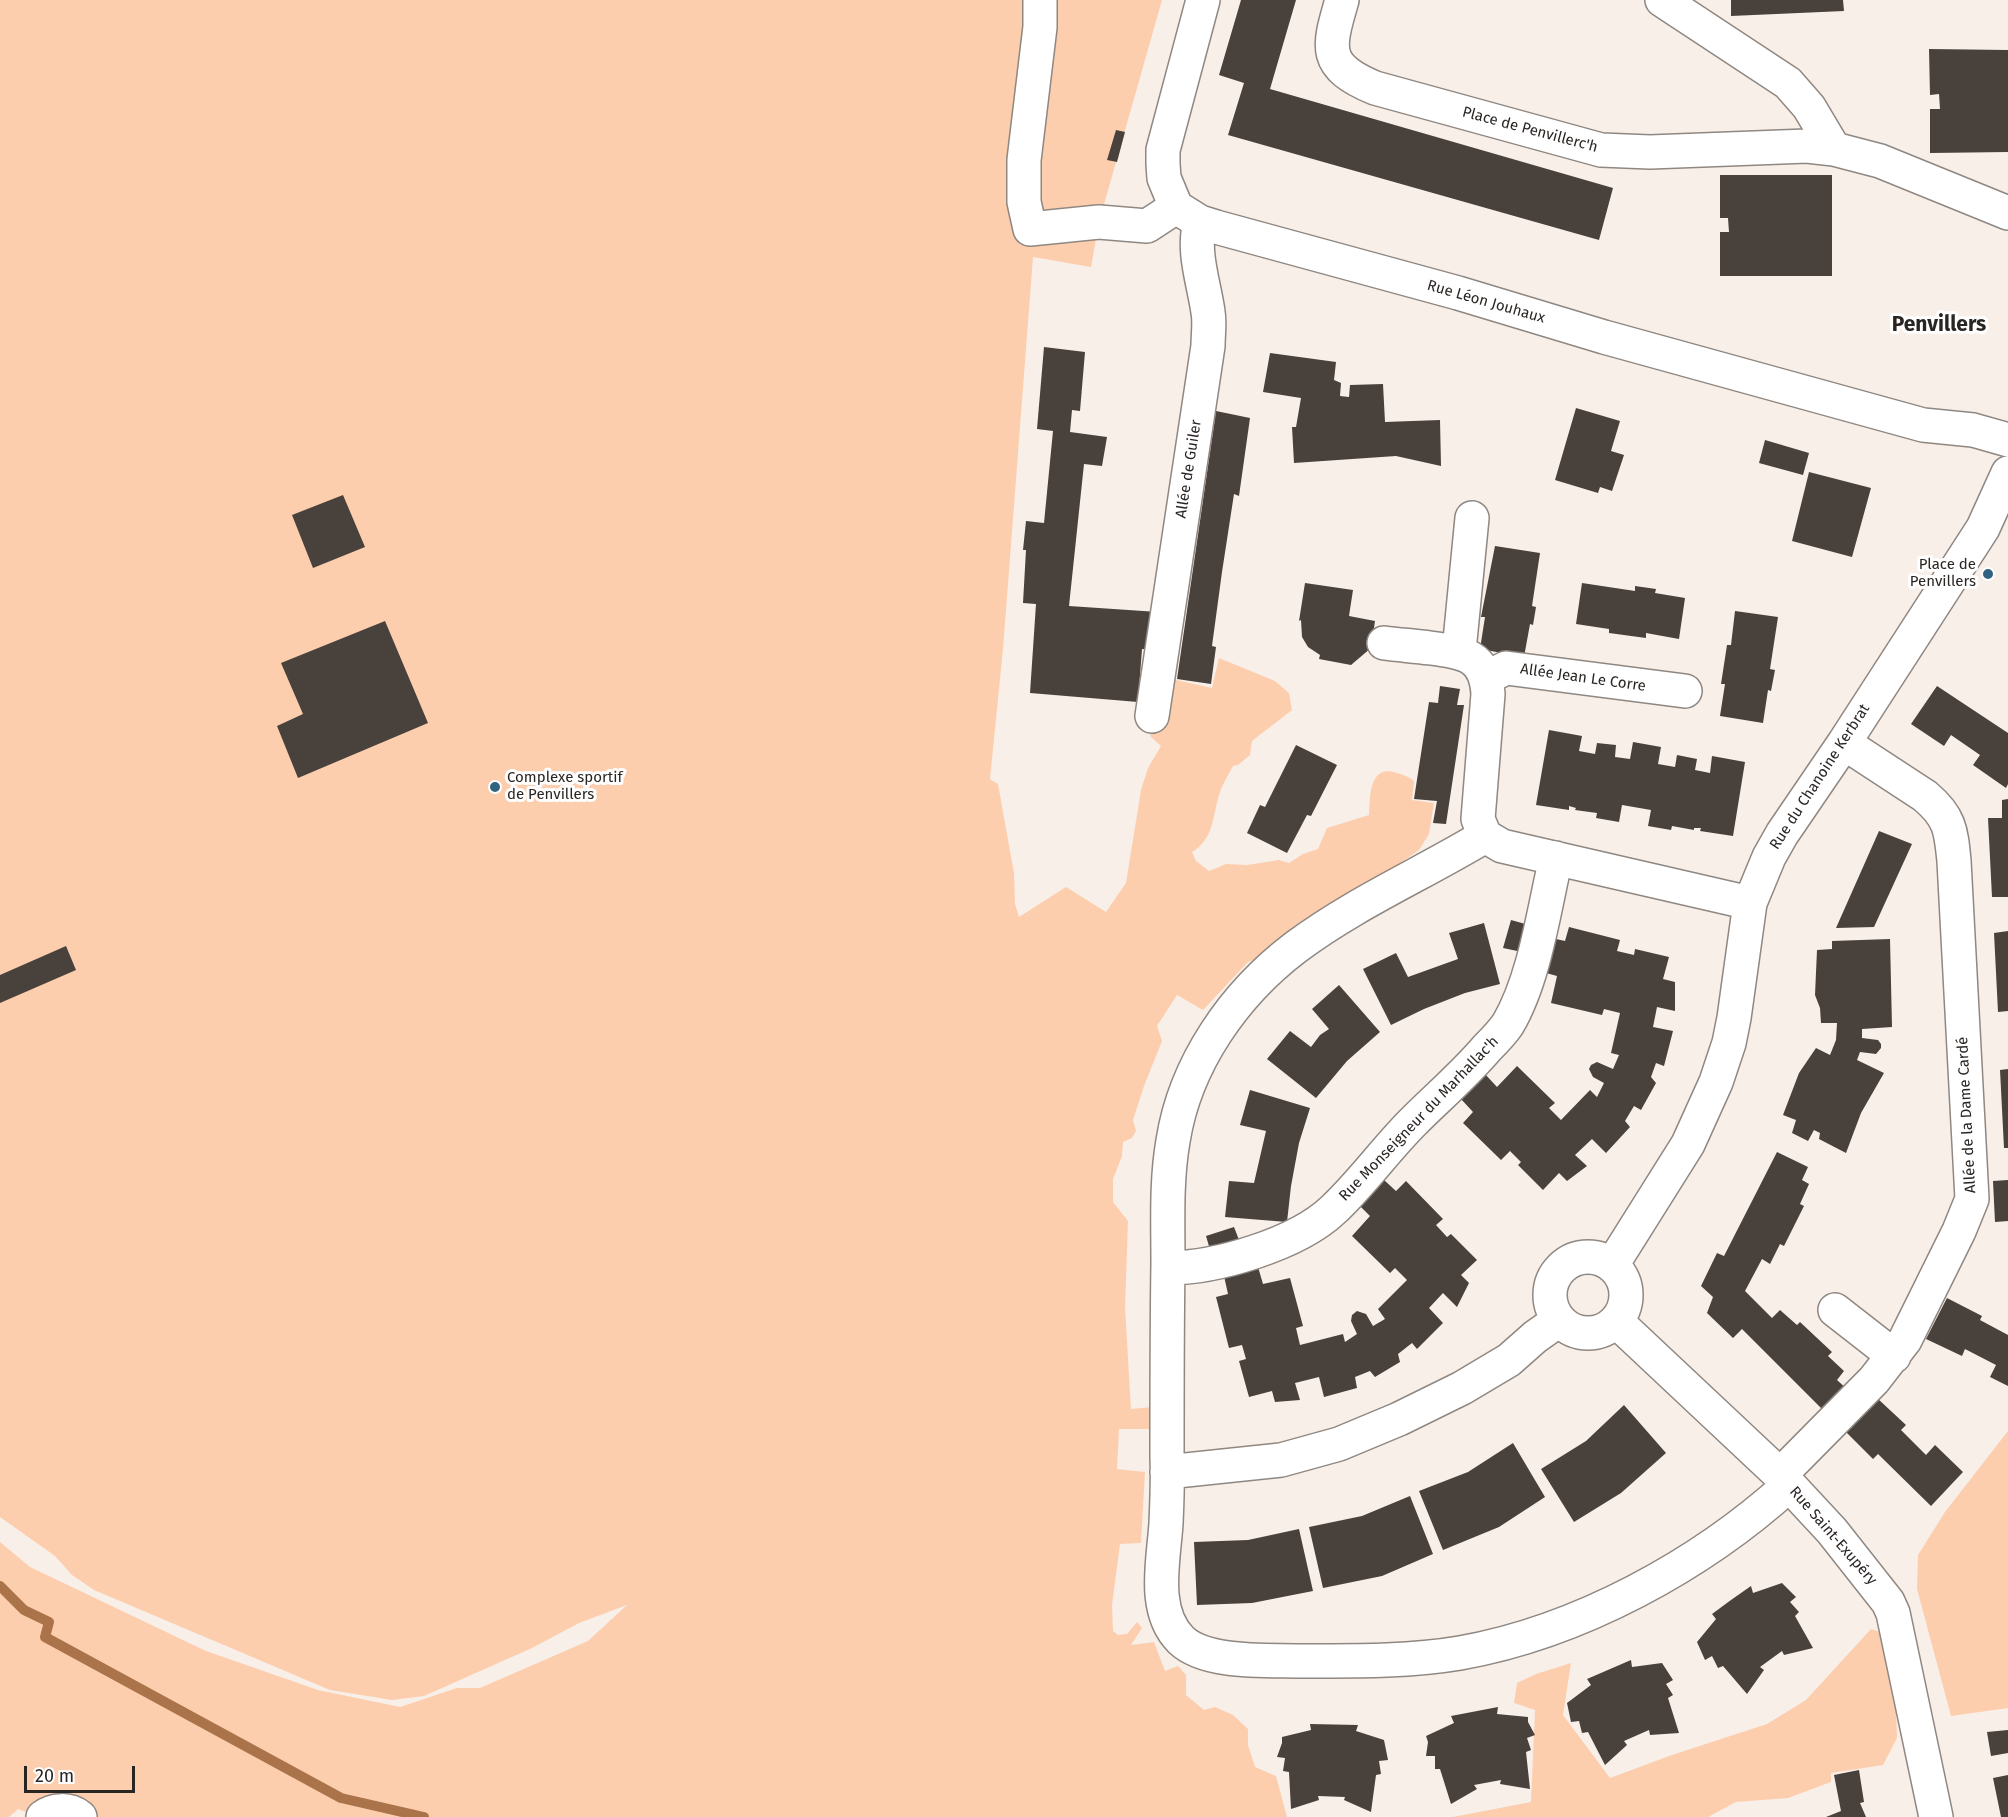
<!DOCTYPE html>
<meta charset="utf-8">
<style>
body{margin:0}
#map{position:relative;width:2008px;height:1817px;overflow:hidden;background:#f8efe9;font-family:"Fira Sans",sans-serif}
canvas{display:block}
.scale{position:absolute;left:24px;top:1766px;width:111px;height:27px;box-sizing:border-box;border:3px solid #292523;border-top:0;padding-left:8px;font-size:18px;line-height:21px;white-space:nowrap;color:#292523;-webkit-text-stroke:4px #fefefe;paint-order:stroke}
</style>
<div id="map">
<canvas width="2008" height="1817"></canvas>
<div class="scale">20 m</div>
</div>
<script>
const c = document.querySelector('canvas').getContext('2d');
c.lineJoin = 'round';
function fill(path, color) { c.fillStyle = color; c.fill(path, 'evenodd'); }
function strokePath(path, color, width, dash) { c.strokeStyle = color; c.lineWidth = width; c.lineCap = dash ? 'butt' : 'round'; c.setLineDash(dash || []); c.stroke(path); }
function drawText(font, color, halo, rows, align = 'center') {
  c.font = font + ' "Fira Sans",sans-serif'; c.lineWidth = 6; c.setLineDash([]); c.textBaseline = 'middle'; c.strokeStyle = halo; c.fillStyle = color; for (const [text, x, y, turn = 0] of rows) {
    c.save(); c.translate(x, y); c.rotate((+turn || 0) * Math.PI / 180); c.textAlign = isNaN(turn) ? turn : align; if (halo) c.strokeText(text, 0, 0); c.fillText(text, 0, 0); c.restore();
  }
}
fill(new Path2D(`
 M 0,0 L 1162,0 L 1099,222 L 1091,267 L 1033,257 L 1003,649 L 990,779 L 998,784 L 1014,873 L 1015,904 L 1019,917 L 1066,887 L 1106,912 L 1126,883 L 1141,790 L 1148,768 L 1161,746 L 1150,736 L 1158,721 L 1172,679 L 1212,688 L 1219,658 L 1275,681 L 1289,693 L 1292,710 L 1252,741 L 1250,755 L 1238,765 L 1233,766 C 1229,774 1223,783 1220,792 C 1212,816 1215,838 1192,852 L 1196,861 L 1209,871 L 1226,864 L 1247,865 L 1279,860 L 1289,863 L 1303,854 L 1318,849 L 1327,828 L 1369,815 C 1370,797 1369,763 1397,773 C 1404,775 1409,777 1414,781 L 1412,800 L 1434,803 L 1429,834 L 1419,850 L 1275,951 L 1248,962 L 1203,1010 L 1177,995 L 1157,1026 L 1162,1041 L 1144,1086 L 1133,1120 L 1136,1131 L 1132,1138 L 1123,1142 L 1122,1156 L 1113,1179 L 1113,1202 L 1128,1221 L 1125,1308 L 1131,1409 L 1153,1407 L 1153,1429 L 1119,1429 L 1117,1469 L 1145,1472 L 1141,1543 L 1120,1544 L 1112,1605 L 1113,1631 L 1118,1635 L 1127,1634 L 1137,1622 L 1142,1628 L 1131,1645 L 1154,1642 L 1165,1671 L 1178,1666 L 1186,1675 L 1186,1695 L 1204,1710 L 1215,1707 L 1233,1715 L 1248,1729 L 1248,1745 L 1255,1767 L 1276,1776 L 1287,1817 L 98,1817 L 90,1808 L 31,1814 L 18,1809 L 9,1817 L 0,1817 L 0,1542 L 30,1567 L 206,1651 L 318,1690 L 400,1707 L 457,1688 L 480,1688 L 588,1641 L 627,1605 L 579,1623 L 532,1648 L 424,1696 L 392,1700 L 330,1690 L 94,1590 L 72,1575 L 55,1556 L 0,1517 Z
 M 2008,1431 L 2008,1708 L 1951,1716 L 1917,1589 L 1918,1555 L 1945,1512 Z
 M 1871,1629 L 1883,1633 L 1896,1712 L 1897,1738 L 1883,1765 L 1831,1773 L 1831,1782 L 1788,1798 L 1736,1802 L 1708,1817 L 1453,1817 L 1531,1802 L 1535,1710 L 1514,1703 L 1517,1683 L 1536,1674 L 1571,1663 L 1563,1715 L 1610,1778 L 1672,1755 L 1767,1724 L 1806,1700 Z`), '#fcceae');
strokePath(new Path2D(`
 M 0,1586 L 24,1610 L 49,1622 L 45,1637 L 341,1798 L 424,1817`), '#aa7349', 10);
fill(new Path2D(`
 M 1241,0 L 1296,0 L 1270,89 L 1613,188 L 1599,240 L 1228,135 L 1244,83 L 1219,75 Z
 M 1731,0 L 1843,0 L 1844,11 L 1731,16 Z
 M 1929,49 L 2008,50 L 2008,152 L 1930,153 L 1930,109 L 1940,109 L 1939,94 L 1930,95 Z
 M 1116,130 L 1125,132 L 1117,162 L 1107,160 Z
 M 1720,175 L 1832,175 L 1832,276 L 1720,276 L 1720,232 L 1729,232 L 1728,218 L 1720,218 Z
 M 1044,347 L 1085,352 L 1080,411 L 1072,410 L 1070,432 L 1107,437 L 1102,466 L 1084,464 L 1069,606 L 1158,612 L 1153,650 L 1142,649 L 1138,702 L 1030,693 L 1036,604 L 1023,603 L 1026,550 L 1023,550 L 1026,521 L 1044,523 L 1053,431 L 1037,429 Z
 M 1270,353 L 1336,362 L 1334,380 L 1341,383 L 1340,396 L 1349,397 L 1350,385 L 1383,384 L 1385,422 L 1440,420 L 1441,466 L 1396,456 L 1294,463 L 1292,427 L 1296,427 L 1301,398 L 1263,392 Z
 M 1576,408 L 1620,421 L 1611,451 L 1624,455 L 1612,491 L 1600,487 L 1598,493 L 1555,480 Z
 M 1216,411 L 1250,418 L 1239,496 L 1234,494 L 1222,572 L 1212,646 L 1216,647 L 1211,684 L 1177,679 Z
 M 1765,440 L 1809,453 L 1803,475 L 1759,463 Z
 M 1809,472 L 1871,488 L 1852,557 L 1792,541 Z
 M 343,495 L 365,547 L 313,568 L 292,515 Z
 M 1495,546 L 1540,553 L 1532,606 L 1536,607 L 1533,625 L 1530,624 L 1524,657 L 1480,649 L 1485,617 L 1481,617 Z
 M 1305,583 L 1353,590 L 1349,616 L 1375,621 L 1371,648 L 1351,665 L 1319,659 L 1320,655 L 1308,647 L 1302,637 L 1301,620 L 1299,621 Z
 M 1582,583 L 1635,591 L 1635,586 L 1656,589 L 1655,593 L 1685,598 L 1679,639 L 1646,633 L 1646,638 L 1609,633 L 1609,629 L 1576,624 Z
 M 1735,611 L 1778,617 L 1770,669 L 1775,670 L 1771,691 L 1768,690 L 1763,723 L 1720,716 L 1725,684 L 1721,684 L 1727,645 L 1731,645 Z
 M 385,621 L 428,723 L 298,778 L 277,726 L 303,714 L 281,663 Z
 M 1440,686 L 1460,689 L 1457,705 L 1464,705 L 1446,824 L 1433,823 L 1437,801 L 1414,799 L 1429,702 L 1438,703 Z
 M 1937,686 L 2008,733 L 2008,784 L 2006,788 L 1973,765 L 1980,755 L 1951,735 L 1944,746 L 1911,724 Z
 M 1549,730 L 1582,736 L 1579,751 L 1595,754 L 1597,743 L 1616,745 L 1615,757 L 1630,759 L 1633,742 L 1661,747 L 1658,764 L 1675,767 L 1677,755 L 1697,759 L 1695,770 L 1710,773 L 1712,756 L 1745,762 L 1733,836 L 1700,831 L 1701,828 L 1694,828 L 1694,830 L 1672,826 L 1671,830 L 1648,826 L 1651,810 L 1622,805 L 1619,822 L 1596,818 L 1597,813 L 1575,810 L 1576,808 L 1569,806 L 1569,810 L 1536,805 Z
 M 1296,745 L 1337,765 L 1311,816 L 1307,815 L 1287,853 L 1247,833 L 1260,805 L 1265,807 Z
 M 2008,799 L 2008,897 L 1992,897 L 1988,818 L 2002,818 L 2002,800 Z
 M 1879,831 L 1912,844 L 1874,927 L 1836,928 Z
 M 1511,920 L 1529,925 L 1522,952 L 1503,948 Z
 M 1484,923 L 1500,984 L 1465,993 L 1424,1009 L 1391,1025 L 1363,969 L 1396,953 L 1408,977 L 1458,959 L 1449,933 Z
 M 1569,927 L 1620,940 L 1617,951 L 1634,955 L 1635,949 L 1669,957 L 1663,979 L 1675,982 L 1675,1011 L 1657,1007 L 1653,1027 L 1673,1031 L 1664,1066 L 1656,1063 L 1651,1077 L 1656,1083 L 1641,1110 L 1634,1106 L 1625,1121 L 1630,1127 L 1606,1153 L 1592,1139 L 1575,1155 L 1587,1166 L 1567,1181 L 1559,1173 L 1543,1190 L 1518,1165 L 1521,1162 L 1510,1151 L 1501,1160 L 1463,1123 L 1473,1112 L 1461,1099 L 1485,1074 L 1497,1087 L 1517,1066 L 1555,1103 L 1549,1108 L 1561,1120 L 1590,1090 L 1597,1097 L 1604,1083 L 1593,1077 L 1589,1069 L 1591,1065 L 1597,1062 L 1613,1069 L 1619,1055 L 1611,1053 L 1620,1013 L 1604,1009 L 1602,1015 L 1551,1003 L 1557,976 L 1539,971 L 1547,937 L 1565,941 Z
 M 2008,931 L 2008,1011 L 1998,1012 L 1994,933 Z
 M 1890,939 L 1892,1027 L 1862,1029 L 1862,1038 L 1878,1040 L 1881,1044 L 1881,1048 L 1876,1054 L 1860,1052 L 1857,1060 L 1884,1073 L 1861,1113 L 1846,1153 L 1819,1139 L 1820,1133 L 1814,1130 L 1808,1141 L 1792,1133 L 1796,1120 L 1783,1115 L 1799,1073 L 1816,1048 L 1830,1055 L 1836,1040 L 1837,1023 L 1821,1023 L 1820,1008 L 1815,995 L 1817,950 L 1832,949 L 1832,941 Z
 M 66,946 L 76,970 L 0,1003 L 0,975 Z
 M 1339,985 L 1380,1032 L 1347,1061 L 1316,1098 L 1267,1059 L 1290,1031 L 1311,1047 L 1320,1035 L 1329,1029 L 1312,1009 Z
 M 2008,1069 L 2008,1148 L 2004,1148 L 2000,1070 Z
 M 1250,1090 L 1310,1108 L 1299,1143 L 1291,1186 L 1287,1222 L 1225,1217 L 1229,1181 L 1254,1183 L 1266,1131 L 1240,1125 Z
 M 1777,1152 L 1808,1167 L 1802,1180 L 1809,1184 L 1800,1204 L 1804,1206 L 1784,1246 L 1780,1244 L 1770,1264 L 1762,1259 L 1745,1291 L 1772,1318 L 1780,1310 L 1797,1325 L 1800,1322 L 1832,1352 L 1828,1356 L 1844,1371 L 1837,1380 L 1848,1390 L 1826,1413 L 1742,1329 L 1733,1338 L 1707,1313 L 1713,1297 L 1701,1286 L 1717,1253 L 1724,1256 Z
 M 1384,1180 L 1396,1191 L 1406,1181 L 1443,1219 L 1436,1225 L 1447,1237 L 1451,1234 L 1477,1260 L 1461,1275 L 1469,1283 L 1457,1307 L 1443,1293 L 1429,1308 L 1443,1323 L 1417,1349 L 1412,1343 L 1398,1354 L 1400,1362 L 1375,1377 L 1370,1371 L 1355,1377 L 1357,1388 L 1324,1397 L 1319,1377 L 1295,1383 L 1300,1400 L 1275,1402 L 1272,1391 L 1249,1397 L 1239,1361 L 1246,1359 L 1242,1345 L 1229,1348 L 1216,1297 L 1228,1294 L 1224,1276 L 1258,1267 L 1263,1284 L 1290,1278 L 1303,1326 L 1296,1328 L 1300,1345 L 1343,1334 L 1345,1342 L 1357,1334 L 1351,1321 L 1352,1315 L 1357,1311 L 1366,1314 L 1373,1326 L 1385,1319 L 1378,1309 L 1407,1280 L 1395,1268 L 1390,1273 L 1352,1236 L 1370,1216 L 1358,1204 Z
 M 2008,1180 L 2008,1221 L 1995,1222 L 1993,1181 Z
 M 1234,1227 L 1241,1245 L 1211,1253 L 1206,1236 Z
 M 1947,1298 L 1982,1316 L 1980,1320 L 2008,1335 L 2008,1386 L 1990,1377 L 1996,1365 L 1965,1349 L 1962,1356 L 1926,1339 Z
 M 1877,1398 L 1906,1425 L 1901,1430 L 1926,1455 L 1935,1445 L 1963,1472 L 1931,1506 L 1878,1454 L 1873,1459 L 1845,1431 Z
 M 1624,1405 L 1666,1453 L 1621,1493 L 1574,1522 L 1541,1469 L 1586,1441 Z
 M 1513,1443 L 1545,1497 L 1499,1527 L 1443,1550 L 1419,1491 L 1468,1472 Z
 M 1410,1496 L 1433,1554 L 1382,1576 L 1323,1588 L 1309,1527 L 1362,1516 Z
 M 1299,1529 L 1313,1591 L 1252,1603 L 1197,1605 L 1194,1542 L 1248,1540 Z
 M 1782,1583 L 1796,1597 L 1790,1602 L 1799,1612 L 1795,1616 L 1813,1648 L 1784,1655 L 1782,1651 L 1760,1667 L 1764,1670 L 1747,1694 L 1723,1666 L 1718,1668 L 1712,1656 L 1705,1660 L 1697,1642 L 1716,1619 L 1712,1614 L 1731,1600 L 1751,1586 L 1753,1593 Z
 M 1631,1660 L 1632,1667 L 1662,1663 L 1673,1680 L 1666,1684 L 1673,1695 L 1668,1698 L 1679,1733 L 1650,1735 L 1649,1730 L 1624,1741 L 1627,1745 L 1605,1765 L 1588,1732 L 1582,1733 L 1579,1721 L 1571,1722 L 1567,1703 L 1591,1685 L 1587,1679 Z
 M 1498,1707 L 1497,1714 L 1528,1717 L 1528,1722 L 1535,1735 L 1527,1738 L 1531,1750 L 1526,1752 L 1530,1789 L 1500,1784 L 1501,1780 L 1474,1785 L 1477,1789 L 1451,1804 L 1440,1769 L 1435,1769 L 1435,1756 L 1426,1756 L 1428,1742 L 1426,1736 L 1454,1723 L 1451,1716 Z
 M 1310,1724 L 1358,1725 L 1356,1731 L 1384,1740 L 1388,1760 L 1379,1761 L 1381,1774 L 1376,1775 L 1371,1812 L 1344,1800 L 1345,1797 L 1318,1796 L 1319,1800 L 1291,1809 L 1289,1772 L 1283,1771 L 1285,1758 L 1277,1757 L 1282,1743 L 1282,1737 L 1311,1730 Z
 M 2008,1730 L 2008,1753 L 1991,1756 L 1987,1732 Z
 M 1859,1770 L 1864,1802 L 1860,1803 L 1866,1817 L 1826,1817 L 1841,1811 L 1834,1775 Z
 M 2008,1775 L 2008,1817 L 2001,1817 L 1993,1778 Z`), '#48413c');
const minor = new Path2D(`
 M 1040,0 L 1040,27 L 1024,160 L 1024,202 L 1030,229 L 1099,222 L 1147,226 L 1176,207
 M 1203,0 L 1163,150 L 1163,164 L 1164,178 L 1176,207 L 1200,222 L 1216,227 L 1458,293 L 1604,337 L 1923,425 L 1973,430 L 2008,440
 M 1342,0 C 1328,48 1322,66 1375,88 L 1601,150 L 1650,152 L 1807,146 L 1834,149 L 1880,161 L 2008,213
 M 1662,0 L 1788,83 L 1809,107 L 1834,149
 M 1384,643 C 1399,645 1415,646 1430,648 C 1463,652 1486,655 1488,694 L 1478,819 L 1485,836
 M 1459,651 L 1472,518
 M 1487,682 L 1494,674 L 1506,668 L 1685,691
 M 1152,716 L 1208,346 C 1208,335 1210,323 1208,312 C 1204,283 1192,252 1200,222
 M 1750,903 L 1502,846 L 1485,836 C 1422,874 1355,903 1296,947 C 1234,994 1185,1064 1173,1141 C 1166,1181 1168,1223 1168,1263 C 1167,1328 1167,1393 1167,1458 C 1168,1479 1167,1501 1166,1523 C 1164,1559 1151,1610 1181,1640 C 1206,1664 1266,1660 1299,1661 C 1353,1661 1407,1662 1460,1653 C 1579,1632 1701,1565 1789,1485
 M1550 1295a38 38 0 1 1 76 0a38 38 0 1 1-76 0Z
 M 1612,1265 L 1688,1144 L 1716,1082 L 1729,1043 L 1734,1018 L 1750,903 L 1769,857 L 1782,834 L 1844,743 L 1983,528 L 2008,473
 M 1168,1268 C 1216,1268 1297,1244 1333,1210 C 1362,1183 1385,1150 1413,1122 C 1438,1097 1464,1075 1487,1048 C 1495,1040 1502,1033 1508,1024 C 1535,978 1544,909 1556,858
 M 1835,1310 L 1894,1356
 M 1616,1321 L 1780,1475 L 1832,1531 L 1888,1602 L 1893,1613 L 1936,1817
 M 1167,1472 L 1281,1460 L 1339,1444 L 1399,1419 L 1462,1388 L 1509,1360 L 1535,1337 L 1559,1320
 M 1780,1475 L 1874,1380 L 1905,1340 L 1959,1231 L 1972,1199 L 1954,861 C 1951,830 1950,817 1925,796 L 1844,743
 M 43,1817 C 53,1809 69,1808 80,1817`);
strokePath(minor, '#8f8781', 36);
strokePath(minor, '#fff', 33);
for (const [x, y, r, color] of [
 [1988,574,6,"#316381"],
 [495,787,6,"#316381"]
]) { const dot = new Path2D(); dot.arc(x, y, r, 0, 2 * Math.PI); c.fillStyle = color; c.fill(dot); strokePath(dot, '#fefefe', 2); }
drawText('15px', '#292523', '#fefefe', [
 ["Place de Penvillerc'h",1530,130,15],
 ["Rue Léon Jouhaux",1486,302,16],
 ["Allée de Guiler",1189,469,-81],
 ["Allée Jean Le Corre",1583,678,8],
 ["Rue du Chanoine Kerbrat",1820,777,-57],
 ["Allée de la Dame Cardé",1967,1115,-93],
 ["Rue Monseigneur du Marhallac'h",1419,1119,-46],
 ["Rue Saint-Exupéry",1833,1536,49]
]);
drawText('15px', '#292523', '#fefefe', [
 ["Place de",1976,565],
 ["Penvillers",1976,582],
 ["Complexe sportif",507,778,"left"],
 ["de Penvillers",507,795,"left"]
], 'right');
drawText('bold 21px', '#292523', '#fefefe', [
 ["Penvillers",1939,325]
]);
</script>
